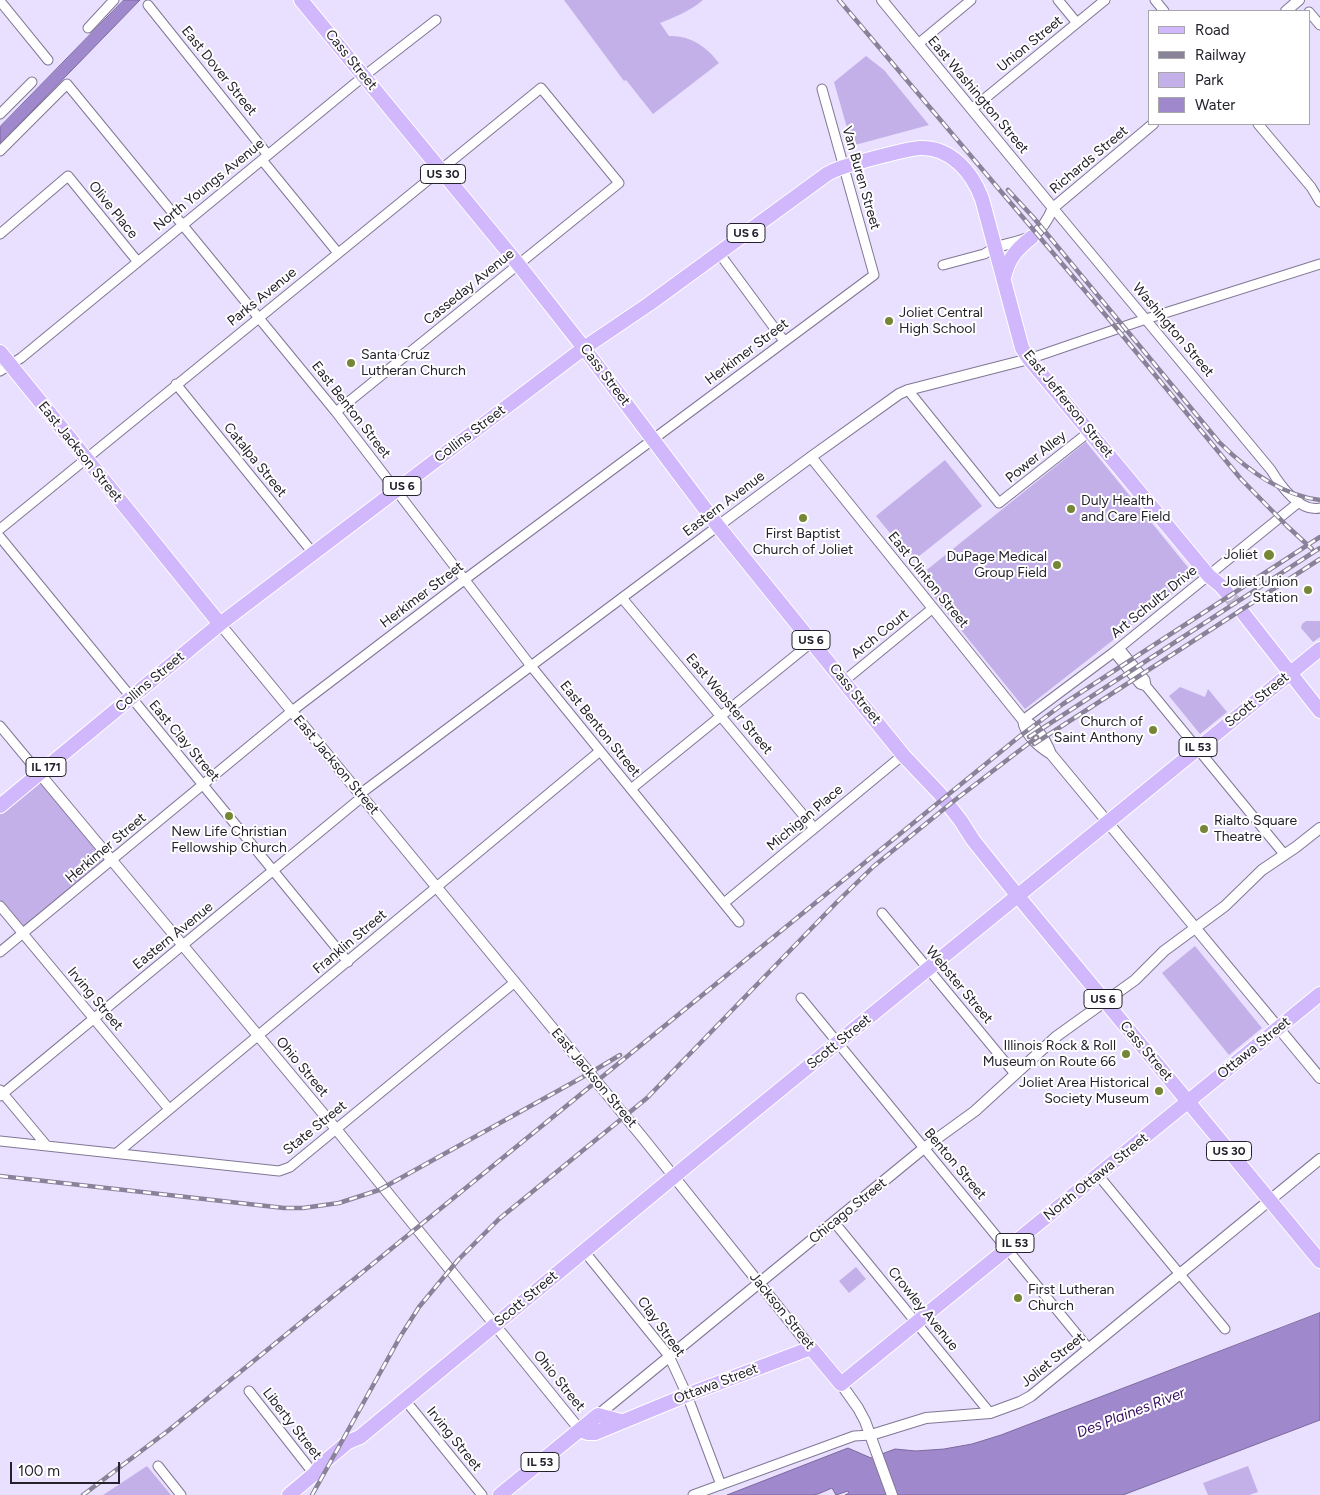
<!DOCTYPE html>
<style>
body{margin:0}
#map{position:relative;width:1320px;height:1495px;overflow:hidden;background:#e9dfff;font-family:Figtree,sans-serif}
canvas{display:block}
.legend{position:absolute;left:1148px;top:10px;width:162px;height:115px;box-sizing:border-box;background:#fff;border:1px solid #a7a6ab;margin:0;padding:6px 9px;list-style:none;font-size:15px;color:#24212c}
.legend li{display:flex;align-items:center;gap:10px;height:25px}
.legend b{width:25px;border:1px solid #a7a6ab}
.scale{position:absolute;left:10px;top:1462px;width:110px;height:22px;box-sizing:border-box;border:2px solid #24212c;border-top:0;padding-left:6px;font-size:15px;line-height:18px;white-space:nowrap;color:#24212c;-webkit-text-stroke:4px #fff;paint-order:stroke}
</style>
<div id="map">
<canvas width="1320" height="1495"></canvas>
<ul class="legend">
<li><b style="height:6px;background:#d1b7fb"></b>Road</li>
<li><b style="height:6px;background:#898298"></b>Railway</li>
<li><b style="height:14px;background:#c4b0e9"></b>Park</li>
<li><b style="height:14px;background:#a088cd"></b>Water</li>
</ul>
<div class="scale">100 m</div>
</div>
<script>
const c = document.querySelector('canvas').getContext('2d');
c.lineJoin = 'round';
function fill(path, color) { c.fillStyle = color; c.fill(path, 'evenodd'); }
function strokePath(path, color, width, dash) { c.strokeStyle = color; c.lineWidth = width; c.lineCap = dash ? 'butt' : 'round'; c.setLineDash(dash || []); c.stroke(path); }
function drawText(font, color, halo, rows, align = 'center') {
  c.font = font + ' Figtree,sans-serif'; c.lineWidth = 4; c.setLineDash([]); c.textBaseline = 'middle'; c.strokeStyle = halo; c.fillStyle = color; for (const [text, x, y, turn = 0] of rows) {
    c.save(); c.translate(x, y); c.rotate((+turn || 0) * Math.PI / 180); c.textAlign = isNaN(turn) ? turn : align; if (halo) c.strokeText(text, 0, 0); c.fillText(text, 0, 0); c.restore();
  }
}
fill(new Path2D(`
 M 564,0 L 703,0 C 690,11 675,17 660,23 L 669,36 C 690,35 707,47 719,63 L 653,114 L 626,80 L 624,81 Z
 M 866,56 L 884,70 L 929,125 L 855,145 L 851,142 L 834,82 Z
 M 1086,442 L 1195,576 L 1025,709 L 918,577 Z
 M 945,460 L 982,506 L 913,561 L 876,516 Z
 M 1306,621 L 1320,621 L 1320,637 L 1313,642 L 1301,628 L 1302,624 Z
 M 1180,687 L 1205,697 L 1208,689 L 1227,712 L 1200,734 L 1169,696 Z
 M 39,777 L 107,858 L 22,930 L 0,903 L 0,809 Z
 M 1195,946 L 1262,1028 L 1229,1055 L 1162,973 Z
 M 856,1267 L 866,1279 L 849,1293 L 839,1281 Z
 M 147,1466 L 171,1495 L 103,1495 Z
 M 1248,1466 L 1258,1492 L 1249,1495 L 1208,1495 L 1203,1483 Z`), '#c4b0e9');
const water = new Path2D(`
 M 124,0 L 140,0 L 0,144 L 0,127 Z
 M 1320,1313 L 1320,1420 L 1123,1495 L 845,1495 L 849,1493 L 848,1491 L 836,1495 L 832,1488 L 818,1494 L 811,1495 L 727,1495 L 848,1448 L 871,1458 L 895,1449 L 916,1451 L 944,1449 L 972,1444 L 1001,1435 Z`);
fill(water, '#a088cd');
strokePath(water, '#7b699d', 1);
strokePath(new Path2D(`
 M 1227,593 L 1243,613`), '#c2b9d5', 14, [14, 7]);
const minor = new Path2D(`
 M 1058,0 L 1077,23
 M 1155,0 L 1164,11
 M 0,1 L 48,60
 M 148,5 L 268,155
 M 1309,12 L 1320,25
 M 88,28 L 114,0
 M 918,44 L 971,0
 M 972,109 L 1105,0
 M 0,114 L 32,82
 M 1258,124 L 1311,187 L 1320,202
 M 0,151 L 67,84 L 336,412 L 531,666 L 739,922
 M 262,160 L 338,253
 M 1053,208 L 1271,470 C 1280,485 1300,513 1320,508
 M 0,234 L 68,176 L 138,262
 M 719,253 L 784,341
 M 943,265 L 984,254 L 996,247
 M 1029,359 L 1146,319 L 1320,264
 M 0,371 L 21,358 L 364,76 L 436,20
 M 176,384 L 313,553
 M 908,390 L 999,503 L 1089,432
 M 0,529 L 541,88 L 619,183 L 336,412
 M 0,537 L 348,962
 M 622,598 L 814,828
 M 1119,648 L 1145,680 L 1146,686
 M 1114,652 L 1140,684 L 1146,686 L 1284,854
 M 844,681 L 933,608
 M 1023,720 L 1114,652 L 1299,502
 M 0,726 L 39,773
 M 631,789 L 812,642
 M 360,794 L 718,526
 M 724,903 L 903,755
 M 0,906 L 169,1109
 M 882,913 L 1015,1074
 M 0,952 L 292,711 L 464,580 L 874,275 L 822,89
 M 801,998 L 1089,1349
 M 0,1090 L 46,1145
 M 0,1096 L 362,797
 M 0,1141 L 279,1171 L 290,1167 L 515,982
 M 117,1153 L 600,751
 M 1098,1175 L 1225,1329
 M 834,1222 L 990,1413
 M 584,1251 L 669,1356 L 687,1395 L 721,1485
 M 249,1391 L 314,1474
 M 405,1400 L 482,1495
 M 158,1466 L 181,1495
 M 693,1495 L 854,1436 L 871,1435`);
const tertiary = new Path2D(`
 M 882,0 L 1053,208
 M 1286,11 L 1299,0
 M 996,247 C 1027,239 1039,240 1053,208 L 1153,124
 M 811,457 L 1023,720 C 1037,726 1046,741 1051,754 L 1320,1078
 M 718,526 L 811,457 L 899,394 L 908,390 L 1029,359
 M 220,624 L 643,1138 L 811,1348
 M 1023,720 C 1025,735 1039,747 1051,754
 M 39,773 L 336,1129 L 580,1430
 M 841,1384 L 858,1408 L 865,1421 L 892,1495
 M 598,1415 L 924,1148 L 975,1111 L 1057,1036 L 1135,980 L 1164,951 L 1225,906 L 1262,870 L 1296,847 L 1320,828
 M 871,1435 L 926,1418 L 990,1413 L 1020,1402 L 1031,1396 L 1320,1159`);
const primary = new Path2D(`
 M 301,0 L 518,264 L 584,348 L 718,526 L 903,755 L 940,794 L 961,821 L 973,840 L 1017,895 L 1320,1261
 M 1004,278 C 1008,258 1017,249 1032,237
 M 0,352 L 220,624
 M 1243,613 L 1320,711
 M 0,806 L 220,624 L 584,348 L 649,304 L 827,174 C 842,165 861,162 878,157 C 892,154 906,149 920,148 C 951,147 972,172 982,199 L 1022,348 L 1029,359 L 1209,576 L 1220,585 L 1227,593
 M 580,1430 L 588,1433 L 595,1433 L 687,1395 L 811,1348 L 841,1384 L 1320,994
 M 289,1495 L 314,1474 L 322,1464 L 348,1442 L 360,1437 L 689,1164 L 1320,649
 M 500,1495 L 598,1415 L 621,1421`);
strokePath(minor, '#817794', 11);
strokePath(tertiary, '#817794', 12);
strokePath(primary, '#fff', 16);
strokePath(minor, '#fff', 9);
strokePath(tertiary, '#fff', 10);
strokePath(primary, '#d1b7fb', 14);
const rail = new Path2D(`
 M 839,0 L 1108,318 L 1241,479 L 1287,526 L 1312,549
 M 1008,190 L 1033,217 L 1219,442 C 1246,469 1280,495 1320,500
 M 1029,737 L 1320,548
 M 1034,744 L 1320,559
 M 0,1176 L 284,1208 L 303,1208 L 339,1203 L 379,1190 L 590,1073 L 620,1055
 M 83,1495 L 169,1430 L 1020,736 L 1063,704 L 1320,537
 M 312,1495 L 400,1337 L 419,1307 L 458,1260 L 499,1219 L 647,1098 L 837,902 L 874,866 L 955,800 L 1037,737`);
strokePath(rail, '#898298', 4.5);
strokePath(rail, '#fff', 2.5, [8]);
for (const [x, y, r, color] of [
 [889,321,5,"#758736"],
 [351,363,5,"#758736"],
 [1071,509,5,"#758736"],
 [803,518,5,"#758736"],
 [1269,555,6,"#758736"],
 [1057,565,5,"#758736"],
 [1308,590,5,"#758736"],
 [1153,730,5,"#758736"],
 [229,816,5,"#758736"],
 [1204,829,5,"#758736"],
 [1126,1054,5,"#758736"],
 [1159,1091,5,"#758736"],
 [1018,1298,5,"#758736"]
]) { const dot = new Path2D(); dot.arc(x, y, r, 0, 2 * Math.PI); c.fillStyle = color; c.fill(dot); strokePath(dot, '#fff', 2); }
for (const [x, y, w] of [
 [443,174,45],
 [746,233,38],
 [402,486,38],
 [811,640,38],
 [1198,747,38],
 [46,767,40],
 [1103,999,38],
 [1229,1151,45],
 [1015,1243,38],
 [540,1462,38]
]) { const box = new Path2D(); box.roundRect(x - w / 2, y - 9.5, w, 19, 4); c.fillStyle = '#fff'; c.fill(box); strokePath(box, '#24212c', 1); }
drawText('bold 12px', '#24212c', null, [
 ["US 30",443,174],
 ["US 6",746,233],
 ["US 6",402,486],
 ["US 6",811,640],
 ["IL 53",1198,747],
 ["IL 171",46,767],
 ["US 6",1103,999],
 ["US 30",1229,1151],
 ["IL 53",1015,1243],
 ["IL 53",540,1462]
]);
drawText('14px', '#24212c', '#fff', [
 ["Union Street",1030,44,-39],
 ["Cass Street",351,60,51],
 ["East Dover Street",219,71,51],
 ["East Washington Street",978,95,50],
 ["Richards Street",1089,160,-40],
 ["Van Buren Street",861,178,74],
 ["North Youngs Avenue",209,185,-39],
 ["Olive Place",113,210,51],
 ["Casseday Avenue",469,287,-39],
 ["Parks Avenue",262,297,-39],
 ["Washington Street",1173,330,50],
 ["Herkimer Street",747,352,-37],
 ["Cass Street",605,375,53],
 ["East Jefferson Street",1068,404,51],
 ["East Benton Street",351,410,52],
 ["Collins Street",470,434,-37],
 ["East Jackson Street",80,452,51],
 ["Power Alley",1036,457,-39],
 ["Catalpa Street",255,460,51],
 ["Eastern Avenue",724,504,-37],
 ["East Clinton Street",928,580,51],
 ["Herkimer Street",422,595,-37],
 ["Art Schultz Drive",1154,602,-39],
 ["Arch Court",880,634,-39],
 ["Collins Street",150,682,-40],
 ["Cass Street",855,694,51],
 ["Scott Street",1257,700,-39],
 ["East Webster Street",729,704,50],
 ["East Benton Street",600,729,51],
 ["East Clay Street",184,741,50],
 ["East Jackson Street",336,765,50],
 ["Michigan Place",805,818,-40],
 ["Herkimer Street",106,848,-40],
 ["Eastern Avenue",173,936,-39],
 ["Franklin Street",350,942,-40],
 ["Webster Street",959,985,50],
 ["Irving Street",95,999,50],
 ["Scott Street",839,1042,-39],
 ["Ottawa Street",1254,1048,-39],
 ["Cass Street",1146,1051,50],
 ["Ohio Street",302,1067,50],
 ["East Jackson Street",594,1078,50],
 ["State Street",315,1128,-39],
 ["Benton Street",955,1164,50],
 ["North Ottawa Street",1096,1177,-39],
 ["Chicago Street",848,1211,-39],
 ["Scott Street",526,1299,-40],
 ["Crowley Avenue",923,1309,51],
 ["Jackson Street",782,1311,51],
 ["Clay Street",661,1327,54],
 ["Joliet Street",1053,1360,-39],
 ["Ohio Street",559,1381,51],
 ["Ottawa Street",716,1384,-21],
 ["Liberty Street",292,1424,52],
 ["Irving Street",454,1439,51]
]);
drawText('14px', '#24212c', '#fff', [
 ["Joliet Central",899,313,"left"],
 ["High School",899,329,"left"],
 ["Santa Cruz",361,355,"left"],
 ["Lutheran Church",361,371,"left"],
 ["Duly Health",1081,501,"left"],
 ["and Care Field",1081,517,"left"],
 ["First Baptist",803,534,"center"],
 ["Church of Joliet",803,550,"center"],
 ["Joliet",1258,555],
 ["DuPage Medical",1047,557],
 ["Group Field",1047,573],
 ["Joliet Union",1298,582],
 ["Station",1298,598],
 ["Church of",1143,722],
 ["Saint Anthony",1143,738],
 ["Rialto Square",1214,821,"left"],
 ["Theatre",1214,837,"left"],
 ["New Life Christian",229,832,"center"],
 ["Fellowship Church",229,848,"center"],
 ["Illinois Rock & Roll",1116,1046],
 ["Museum on Route 66",1116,1062],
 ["Joliet Area Historical",1149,1083],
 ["Society Museum",1149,1099],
 ["First Lutheran",1028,1290,"left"],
 ["Church",1028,1306,"left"]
], 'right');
drawText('italic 15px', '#370e61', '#fff', [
 ["Des Plaines River",1131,1413,-21]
]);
</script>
